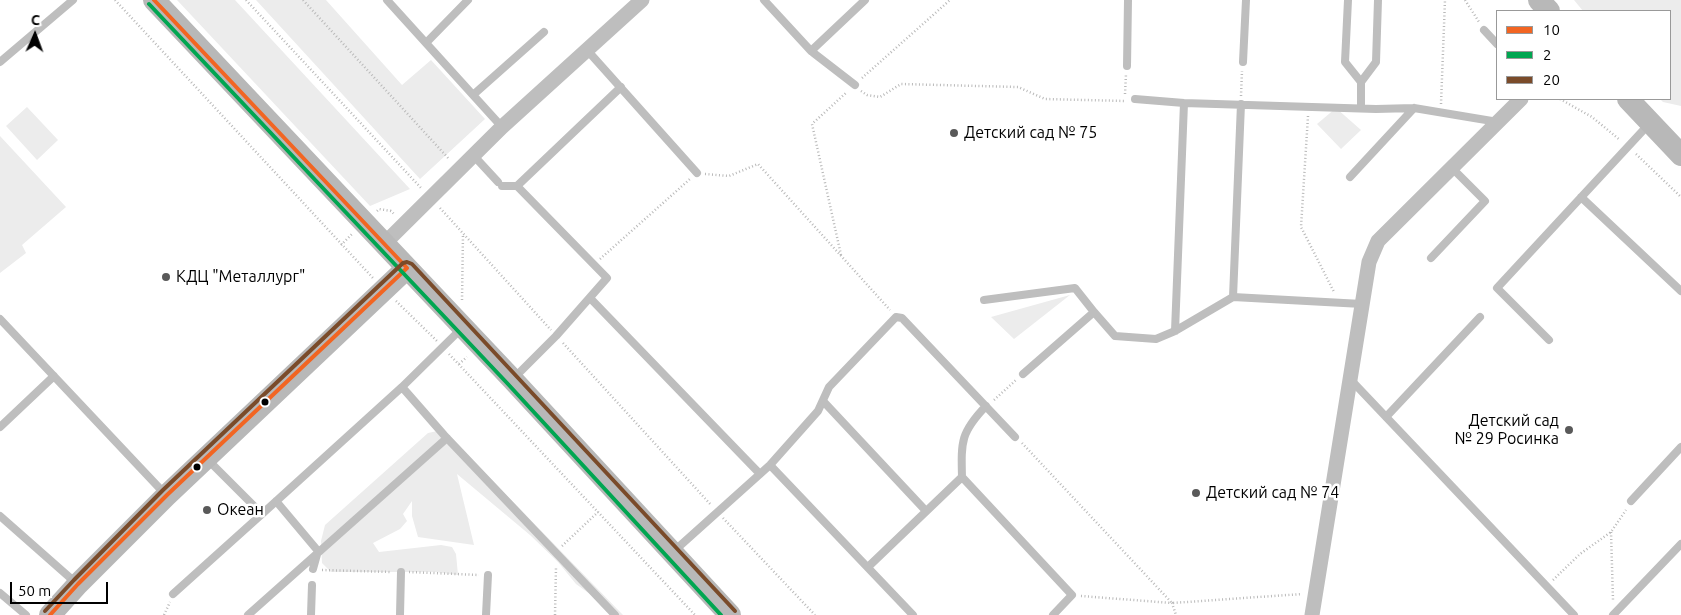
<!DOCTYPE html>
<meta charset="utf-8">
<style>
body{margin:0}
#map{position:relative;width:1681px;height:615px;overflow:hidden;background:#fff;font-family:Ubuntu,sans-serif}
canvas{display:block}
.legend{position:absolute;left:1496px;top:10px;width:175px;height:90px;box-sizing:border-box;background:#fff;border:1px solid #999;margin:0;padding:6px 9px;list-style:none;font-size:15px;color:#000}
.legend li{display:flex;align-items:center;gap:10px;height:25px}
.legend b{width:25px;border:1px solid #999}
.north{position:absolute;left:10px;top:10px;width:50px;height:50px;-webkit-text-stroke:4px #fff;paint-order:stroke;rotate:2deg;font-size:14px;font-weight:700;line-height:20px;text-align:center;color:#000}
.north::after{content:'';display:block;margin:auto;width:18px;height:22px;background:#000;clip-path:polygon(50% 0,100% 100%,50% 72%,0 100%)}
.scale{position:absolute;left:10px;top:582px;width:98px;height:22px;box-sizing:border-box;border:2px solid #000;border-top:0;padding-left:6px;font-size:15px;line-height:18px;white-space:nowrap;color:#000;-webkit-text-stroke:4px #fff;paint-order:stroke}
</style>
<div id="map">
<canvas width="1681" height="615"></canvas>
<ul class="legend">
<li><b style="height:6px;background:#f26522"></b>10</li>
<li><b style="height:6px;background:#00a651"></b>2</li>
<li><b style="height:6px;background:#7a4b2a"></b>20</li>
</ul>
<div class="north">С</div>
<div class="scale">50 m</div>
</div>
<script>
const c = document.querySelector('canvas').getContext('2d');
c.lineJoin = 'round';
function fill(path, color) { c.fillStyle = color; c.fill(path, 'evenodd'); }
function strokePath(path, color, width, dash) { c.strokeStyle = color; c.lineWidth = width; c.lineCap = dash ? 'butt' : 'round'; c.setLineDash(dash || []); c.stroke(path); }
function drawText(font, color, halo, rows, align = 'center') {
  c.font = font + ' Ubuntu,sans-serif'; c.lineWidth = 5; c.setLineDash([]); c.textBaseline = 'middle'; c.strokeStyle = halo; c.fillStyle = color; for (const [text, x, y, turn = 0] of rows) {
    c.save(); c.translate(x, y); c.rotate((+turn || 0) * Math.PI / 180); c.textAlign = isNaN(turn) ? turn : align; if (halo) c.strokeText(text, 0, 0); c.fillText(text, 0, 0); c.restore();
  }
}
fill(new Path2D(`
 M 177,0 L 235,0 L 410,189 L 370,206 Z
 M 256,0 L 326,0 L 402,85 L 431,60 L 485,119 L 420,179 Z
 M 1574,0 L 1681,0 L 1681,106 L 1663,102 L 1660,99 L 1670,99 L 1670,11 L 1583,11 Z
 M 27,107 L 58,140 L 37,160 L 6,126 Z
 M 1336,108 L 1361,130 L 1341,149 L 1317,124 Z
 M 0,136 L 66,207 L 22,245 L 26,253 L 0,273 Z
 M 1070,295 L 1014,339 L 991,317 Z
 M 442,430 L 450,437 L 623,615 L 612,615 L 601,602 L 576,584 L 558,562 L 530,535 L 457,474 L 474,545 L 418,537 L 412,516 L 412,501 L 403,514 L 407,521 L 400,529 L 373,543 L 379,552 L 441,545 L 452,547 L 456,554 L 458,575 L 436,572 L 331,572 L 322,563 L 321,541 L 325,525 L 428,433 Z`), '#ececec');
strokePath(new Path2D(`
 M 115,0 L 373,278
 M 246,0 L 422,189
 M 303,0 L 449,159
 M 1465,0 L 1479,22
 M 862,78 L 950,0
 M 861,91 L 867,95 L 880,97 L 901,84 L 1018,87 L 1045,99 L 1125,101
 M 1125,94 L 1126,74
 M 1241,96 L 1242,71
 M 1560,99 L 1592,117 L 1620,140
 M 1441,104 L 1445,0
 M 1308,116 L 1301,227 L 1334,292
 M 1636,154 L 1681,197
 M 705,174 L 729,176 L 758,164 L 890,310
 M 440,208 L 551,330
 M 377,211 L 379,209 L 391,211 L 394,214
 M 341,245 L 352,234
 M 841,255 L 812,124 L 847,92
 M 600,259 L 690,179
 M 462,300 L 463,234
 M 396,301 L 437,341
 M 563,343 L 711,505
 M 449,354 L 695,615
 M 459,364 L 467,357
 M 994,400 L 1016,380
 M 1022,443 L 1172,603 L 1302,594
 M 723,518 L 815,615
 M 1611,532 L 1613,600
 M 562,546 L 598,512
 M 322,570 L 391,572
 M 409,572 L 479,575
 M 1553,580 L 1580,554 L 1611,532 L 1626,510
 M 1081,596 L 1172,603 L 1176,615
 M 164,615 L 170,602
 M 555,615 L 556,567`), '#b9b9b9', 2.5, [1, 2.5]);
strokePath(new Path2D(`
 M 387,0 L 502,127
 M 764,0 L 811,51 L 865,0
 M 1348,0 L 1345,62 L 1361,82 L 1361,108
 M 1484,30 L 1497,44
 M 426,43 L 468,0
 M 587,50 L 697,173
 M 811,51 L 855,85
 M 0,62 L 73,0
 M 1243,62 L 1246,0
 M 1127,66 L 1128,0
 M 1361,82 L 1376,62 L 1378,0
 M 473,95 L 544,32
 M 1135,99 L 1184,103 L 1376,109 L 1414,108 L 1498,122
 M 474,156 L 498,182
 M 1350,177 L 1414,108
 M 502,186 L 517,186
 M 1581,197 L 1681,291
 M 1431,258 L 1485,201 L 1452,168
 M 1233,297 L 1241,104
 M 590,298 L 760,474
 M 984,300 L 1075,288 L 1094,312
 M 0,319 L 165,494
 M 1175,331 L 1184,103
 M 1549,340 L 1497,288 L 1649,124
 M 1023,374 L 1094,312 L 1115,336 L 1156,339 L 1175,331 L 1233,297 L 1362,304
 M 514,378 L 556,336 L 607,278 L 517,186 L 621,87
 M 1350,379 L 1574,615
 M 402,387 L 444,435 L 615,615
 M 823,401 L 926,511
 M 986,406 C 961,432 961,441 962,477 L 1072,595 L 1053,615
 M 1386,417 L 1480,317
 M 0,427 L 54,376
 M 208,460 L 262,514 L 402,387 L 462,328
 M 770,465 L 913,615
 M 276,501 L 318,551 L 313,569
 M 1631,501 L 1681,447
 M 0,516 L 76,583
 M 673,552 L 770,465 L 818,411 L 829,387 L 896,317 L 902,318 L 1015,437
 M 868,567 L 962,477
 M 0,593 L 26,615
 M 173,594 L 262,514
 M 248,615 L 447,438
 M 311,615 L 312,585
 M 400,615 L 401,572
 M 486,615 L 488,575
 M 1613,615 L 1681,544`), '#bebebe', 8);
strokePath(new Path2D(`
 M 384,244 L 502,127 L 642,0
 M 1312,615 L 1369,262 L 1378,241 L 1521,99`), '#bebebe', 15);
strokePath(new Path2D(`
 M 154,0 L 512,379 L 730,615
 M 1539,0 L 1549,11
 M 1628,99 L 1681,155
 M 50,615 L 78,584 L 167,495 L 407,268`), '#b8b8b8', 22);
strokePath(new Path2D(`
 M 154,0 L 407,268
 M 50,615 L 78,584 L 167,495 L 407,268`), '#f26522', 4);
strokePath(new Path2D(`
 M 149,4 L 507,383 L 721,615`), '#00a651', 4);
strokePath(new Path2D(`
 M 45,611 L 74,580 L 163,490 L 403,263 L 407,262 L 412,264 L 735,611`), '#7a4b2a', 4);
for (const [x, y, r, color] of [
 [954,133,5,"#595959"],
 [166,277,5,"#595959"],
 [265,402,4.5,"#000"],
 [1569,430,5,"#595959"],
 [197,467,4.5,"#000"],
 [1196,493,5,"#595959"],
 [207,510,5,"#595959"]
]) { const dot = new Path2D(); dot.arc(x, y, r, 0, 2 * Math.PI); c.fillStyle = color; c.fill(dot); strokePath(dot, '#fff', 2); }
drawText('16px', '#000', '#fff', [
 ["Детский сад № 75",964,133],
 ["КДЦ \"Металлург\"",176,277],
 ["Детский сад",1559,421,"right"],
 ["№ 29 Росинка",1559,439,"right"],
 ["Детский сад № 74",1206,493],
 ["Океан",217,510]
], 'left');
</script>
